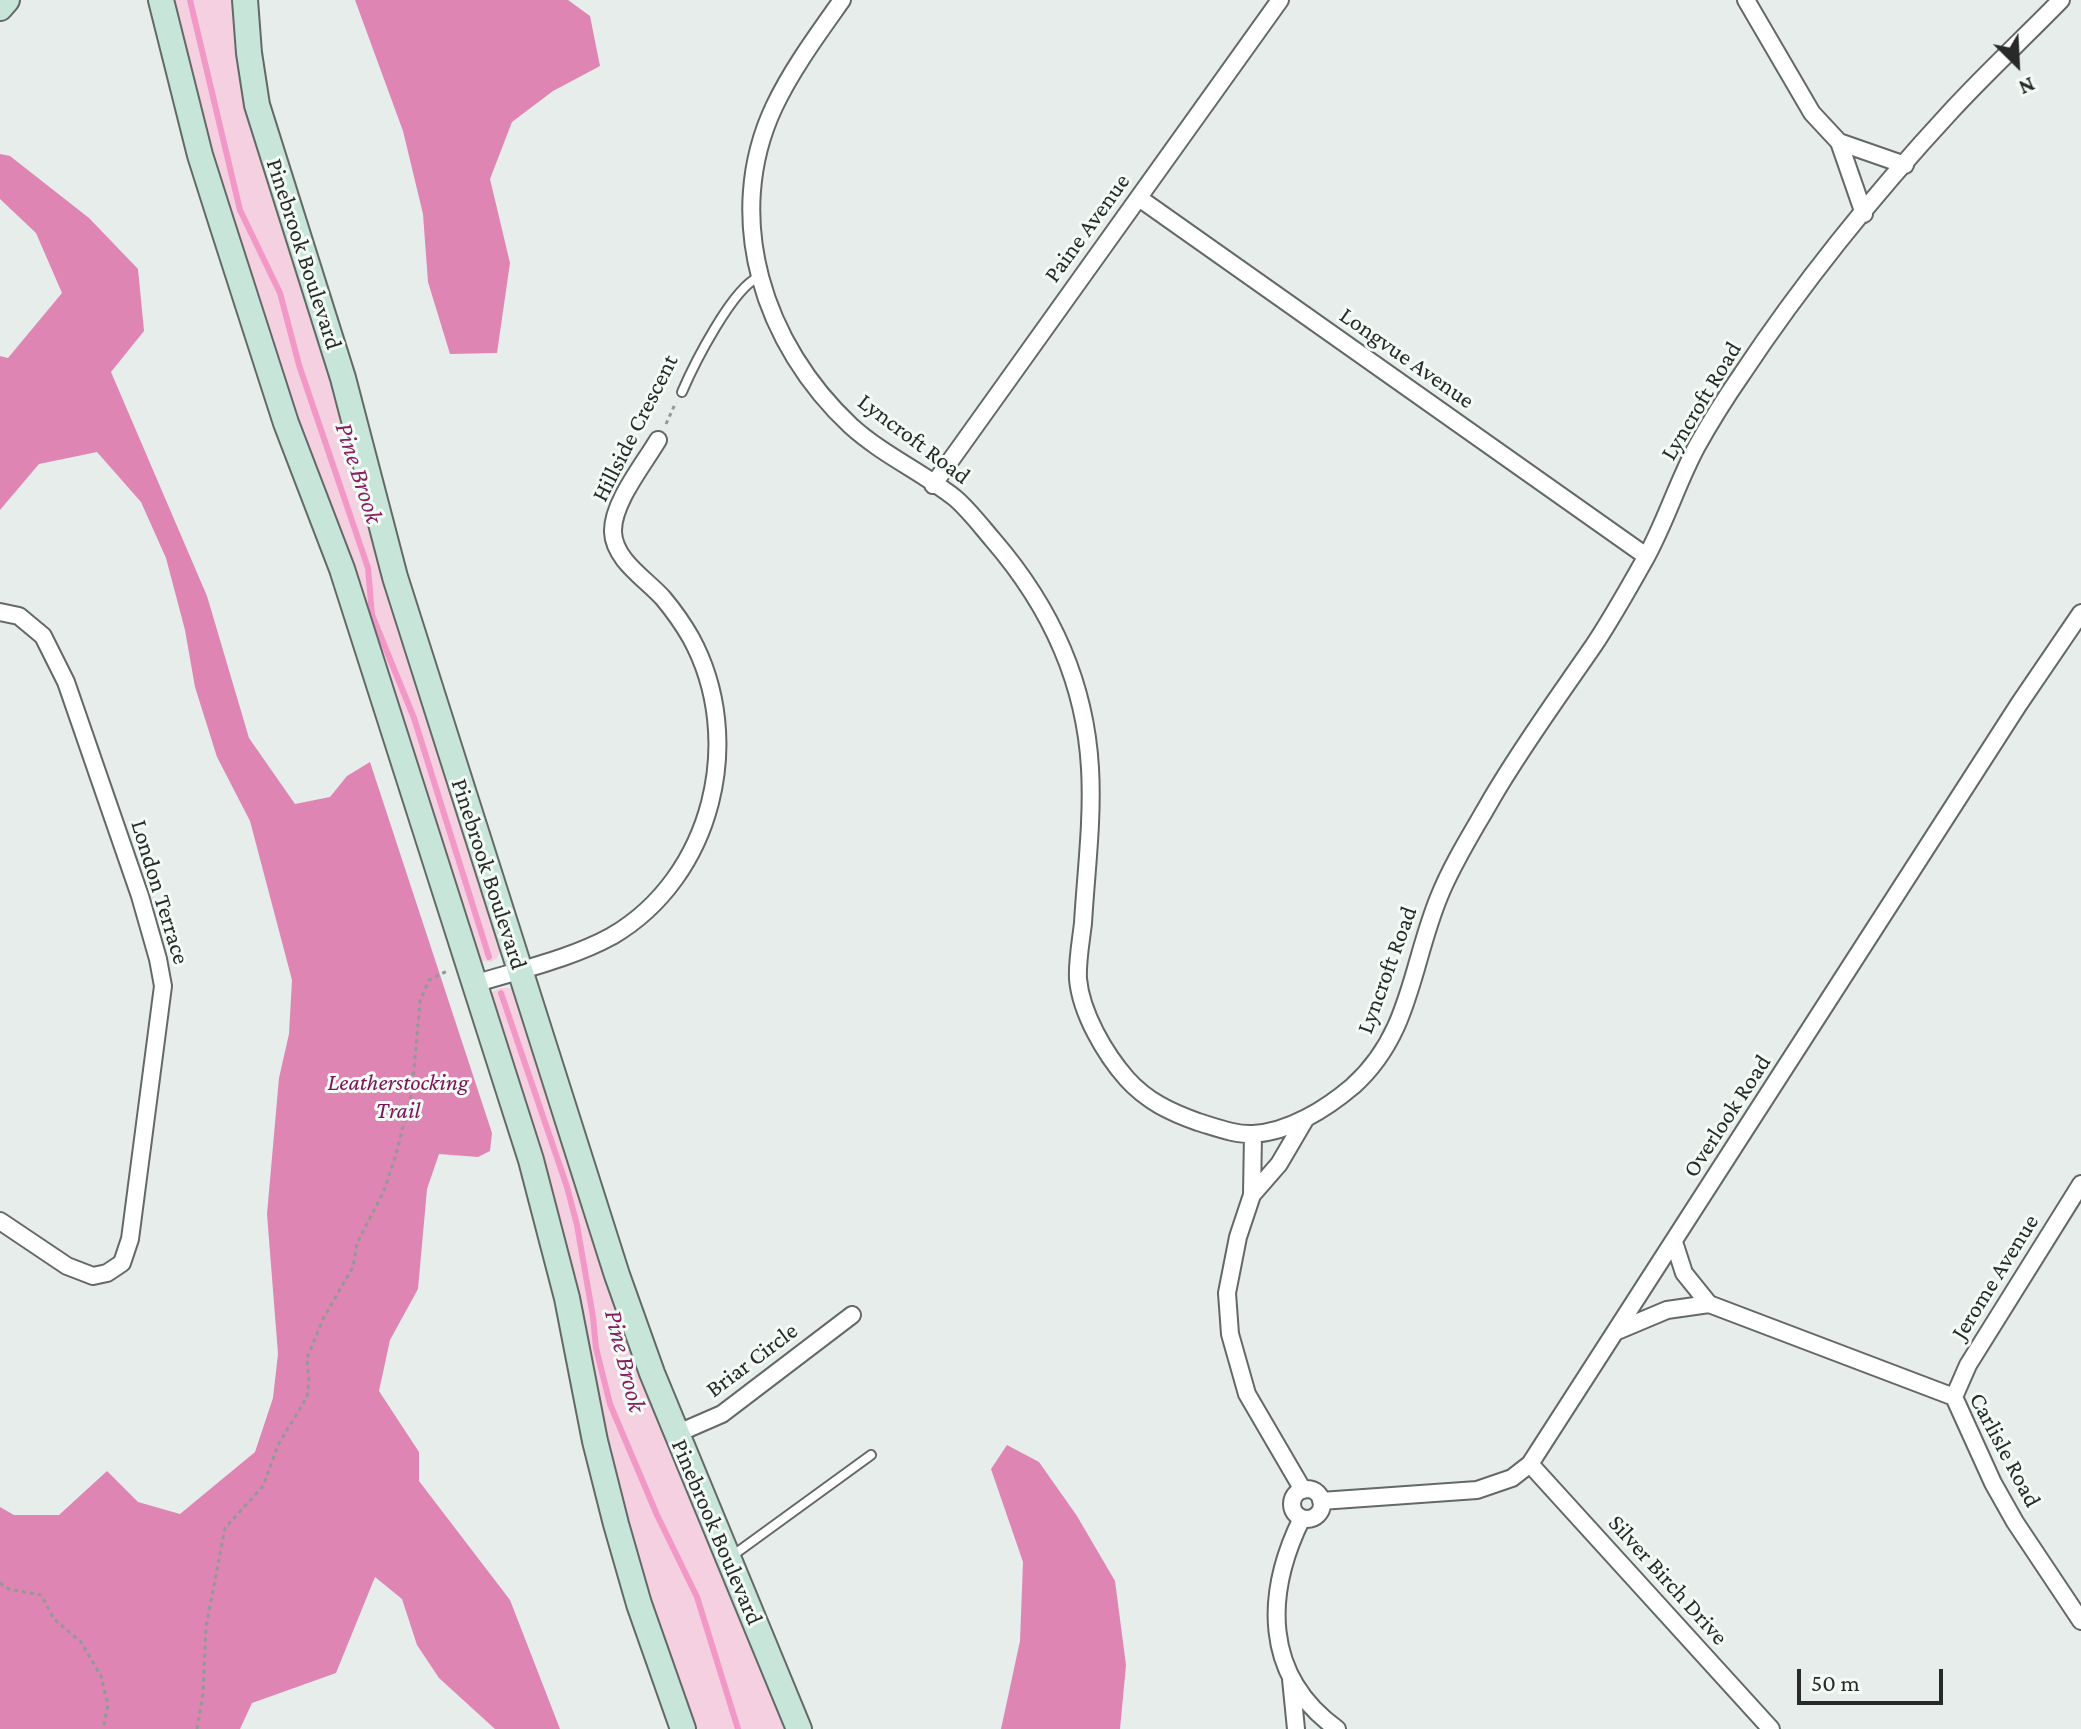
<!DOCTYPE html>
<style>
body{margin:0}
#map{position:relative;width:2081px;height:1729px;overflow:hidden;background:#e6edea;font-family:"Crimson Pro",serif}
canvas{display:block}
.north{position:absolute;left:1977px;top:24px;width:80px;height:80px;-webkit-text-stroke:6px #f3fbf7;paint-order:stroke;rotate:156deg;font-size:22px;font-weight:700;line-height:32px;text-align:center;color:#282a29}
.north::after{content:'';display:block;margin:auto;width:28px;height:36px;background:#282a29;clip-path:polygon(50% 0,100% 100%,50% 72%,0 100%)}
.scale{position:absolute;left:1797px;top:1669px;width:146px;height:36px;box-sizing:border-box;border:4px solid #282a29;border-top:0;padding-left:10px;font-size:24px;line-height:28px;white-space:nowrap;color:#282a29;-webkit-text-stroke:6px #f3fbf7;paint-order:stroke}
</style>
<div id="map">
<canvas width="2081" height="1729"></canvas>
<div class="north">N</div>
<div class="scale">50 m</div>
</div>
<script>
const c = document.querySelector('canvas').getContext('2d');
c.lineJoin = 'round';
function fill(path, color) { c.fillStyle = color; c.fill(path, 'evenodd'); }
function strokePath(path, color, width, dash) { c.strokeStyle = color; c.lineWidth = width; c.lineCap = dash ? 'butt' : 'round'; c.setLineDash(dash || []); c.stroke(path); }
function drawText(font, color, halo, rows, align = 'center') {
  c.font = font + ' "Crimson Pro",serif'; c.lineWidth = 6; c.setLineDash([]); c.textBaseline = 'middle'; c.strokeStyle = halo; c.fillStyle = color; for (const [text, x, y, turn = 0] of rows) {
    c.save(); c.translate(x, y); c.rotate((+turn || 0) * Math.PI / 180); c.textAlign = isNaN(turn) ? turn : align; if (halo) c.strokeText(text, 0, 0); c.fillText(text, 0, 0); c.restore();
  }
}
fill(new Path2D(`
 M 170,0 L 235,0 L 315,327 L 501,949 L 497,958 L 491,962 L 477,960 L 310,469 L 201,124 Z
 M 500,988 L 510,988 L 517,994 L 787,1729 L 690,1729 L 655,1627 L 488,1002 L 491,993 Z`), '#f4d0e1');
fill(new Path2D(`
 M 355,0 L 568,0 L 590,16 L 600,66 L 553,91 L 512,122 L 490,179 L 510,263 L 497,353 L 450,354 L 428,282 L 423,214 L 403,131 Z
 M 0,154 L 10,156 L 89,218 L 138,269 L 144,331 L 111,372 L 207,596 L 249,738 L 295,804 L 330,797 L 347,776 L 370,762 L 492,1133 L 490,1151 L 478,1157 L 439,1154 L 427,1189 L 418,1289 L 390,1340 L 379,1391 L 419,1452 L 419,1481 L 510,1600 L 560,1729 L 495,1729 L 439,1678 L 417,1645 L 402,1599 L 375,1577 L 336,1673 L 252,1703 L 240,1729 L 0,1729 L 0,1507 L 14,1515 L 59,1515 L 107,1471 L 138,1502 L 180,1514 L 255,1452 L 273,1398 L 278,1354 L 267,1214 L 279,1078 L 289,1034 L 292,980 L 250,821 L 217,757 L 195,687 L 185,630 L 166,558 L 141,502 L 97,452 L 39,464 L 0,510 L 0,356 L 8,358 L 62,293 L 36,233 L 0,199 Z
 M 1007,1445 L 1039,1462 L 1077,1516 L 1115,1581 L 1126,1665 L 1120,1729 L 1001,1729 L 1020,1641 L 1023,1562 L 991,1469 Z`), '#de85b4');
strokePath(new Path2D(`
 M 190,0 L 240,210 L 280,293 L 299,365 L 368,568 L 372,615 L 414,718 L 489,957
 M 501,993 L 567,1187 L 577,1225 L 593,1317 L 596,1348 L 610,1404 L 657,1515 L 697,1597 L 738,1729`), '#f298c7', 6);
const lane = new Path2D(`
 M 682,392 C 694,364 733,287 759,277
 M 732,1556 L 871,1455`);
const street = new Path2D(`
 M 842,0 C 818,34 792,69 774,107 C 722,218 764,345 851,426 C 883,455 922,472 955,498 C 969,510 981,526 993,540 C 1050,606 1085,680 1090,768 C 1093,819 1086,872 1083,923 C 1081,941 1077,961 1078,979 C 1081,1013 1105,1054 1127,1079 C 1147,1101 1170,1112 1198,1122 C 1215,1127 1235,1135 1253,1134 C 1289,1132 1326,1109 1353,1086 C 1411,1034 1411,965 1439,897 C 1453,862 1474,830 1492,798 C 1523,745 1559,696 1594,645 C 1612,618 1628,589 1644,561 C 1665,524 1677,483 1697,446 C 1711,421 1726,397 1742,374 C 1803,282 1877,191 1952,110 C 1987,72 2025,37 2061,0
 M 1746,0 L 1812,113 L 1839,142 L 1864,214
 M 1839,142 L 1905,165
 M 1139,198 L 1646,556
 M 933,485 L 1280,0
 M 0,612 L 19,616 L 43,636 L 66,682 L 140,896 L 158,959 L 163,986 L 130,1239 L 122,1263 L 107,1273 L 93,1276 L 67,1266 L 0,1221
 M 474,984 C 519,970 570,959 612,936 C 713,877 746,739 691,638 C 683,624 673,610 663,598 C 646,579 614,560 613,532 C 612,503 644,464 658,440
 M 1253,1134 L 1252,1195 L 1238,1237 L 1227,1293 L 1230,1334 L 1247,1394 L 1303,1490
 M 1252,1195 L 1279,1164 L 1306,1118
 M 1674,1242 L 1684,1273 L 1709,1304
 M 1617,1331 L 1667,1310 L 1709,1304 L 1954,1397
 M 1954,1397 L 1993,1483 L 2015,1522 L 2081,1621
 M 1954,1397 L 1968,1365 L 2081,1184
 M 676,1434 L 722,1414 L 852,1315
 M 1530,1464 L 1771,1729
 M1292 1504a15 15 0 1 1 30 0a15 15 0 1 1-30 0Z
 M 1321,1501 L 1477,1490 L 1512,1478 L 1530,1464 L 2019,704 L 2081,613
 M 1302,1518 C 1265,1593 1262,1675 1337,1729
 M 1291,1679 L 1296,1729`);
const secondary = new Path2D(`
 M 161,0 L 200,155 L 220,218 L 286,423 L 342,569 L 531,1160 L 567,1298 L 595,1441 L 616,1524 L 639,1604 L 683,1729
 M 245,0 L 249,53 L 257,105 L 343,378 L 395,577 L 617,1275 L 652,1373 L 799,1729
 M 0,8 L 7,0`);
strokePath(lane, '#636966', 12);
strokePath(street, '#636966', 20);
strokePath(secondary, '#636966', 28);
strokePath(new Path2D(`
 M 666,424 L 676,402
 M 0,1583 L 9,1589 L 41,1595 L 54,1619 L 81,1642 L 101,1676 L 108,1705 L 103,1729
 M 197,1729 L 203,1694 L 206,1627 L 225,1528 L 263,1486 L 278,1445 L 307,1397 L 309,1381 L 307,1358 L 323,1319 L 353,1267 L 357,1243 L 383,1193 L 395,1158 L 412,1092 L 420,1001 L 429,980 L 447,971`), '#949997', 3, [4, 4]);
strokePath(lane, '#fff', 8);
strokePath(street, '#fff', 16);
strokePath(secondary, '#c8e5da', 24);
drawText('24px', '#282a29', '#f3fbf7', [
 ["Paine Avenue",1087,228,-54],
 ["Pinebrook Boulevard",304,254,72],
 ["Longvue Avenue",1407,358,35],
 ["Lyncroft Road",1701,401,-59],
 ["Hillside Crescent",635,428,-63],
 ["Lyncroft Road",914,439,37],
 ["Pinebrook Boulevard",489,874,72],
 ["London Terrace",160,892,73],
 ["Lyncroft Road",1387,970,-70],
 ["Overlook Road",1727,1116,-57],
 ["Jerome Avenue",1995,1277,-58],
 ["Briar Circle",752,1360,-37],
 ["Carlisle Road",2005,1450,62],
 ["Pinebrook Boulevard",717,1532,67],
 ["Silver Birch Drive",1668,1580,48]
]);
drawText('italic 24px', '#7c1356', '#f3fbf7', [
 ["Leatherstocking",398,1083],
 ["Trail",398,1111]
]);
drawText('italic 26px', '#87205f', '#f3fbf7', [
 ["Pine Brook",359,473,72],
 ["Pine Brook",625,1361,76]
]);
</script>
